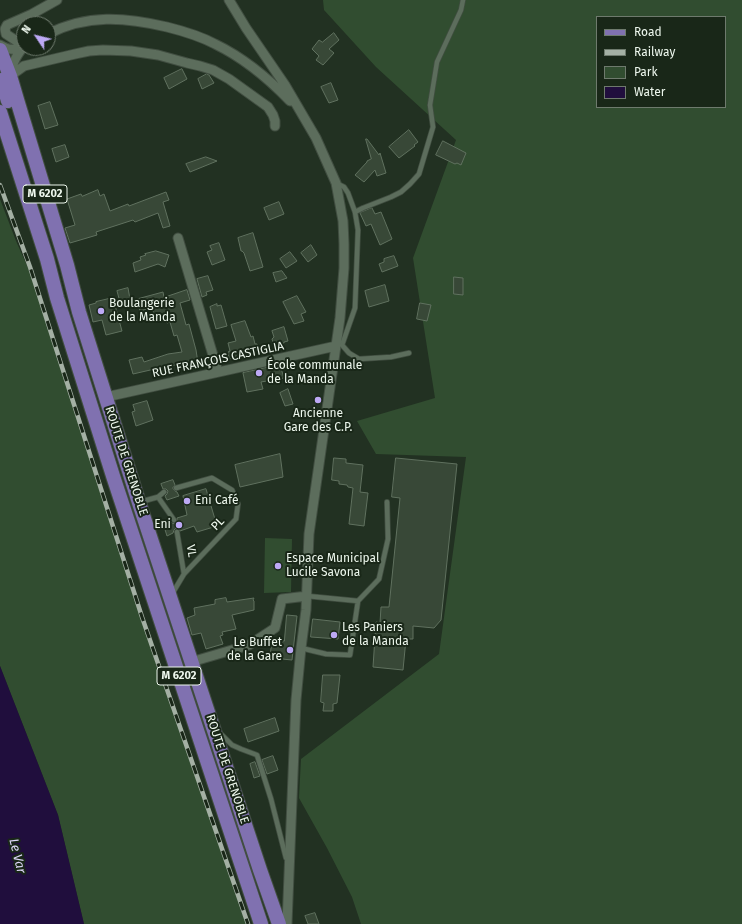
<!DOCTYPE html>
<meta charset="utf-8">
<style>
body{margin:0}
#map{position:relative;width:742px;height:924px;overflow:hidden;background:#223122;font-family:"Fira Sans",sans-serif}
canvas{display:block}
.legend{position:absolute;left:596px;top:16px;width:130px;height:92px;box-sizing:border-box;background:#192718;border:1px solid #6e7a6d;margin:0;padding:5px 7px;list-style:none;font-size:12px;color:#edf7ed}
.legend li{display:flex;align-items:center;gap:8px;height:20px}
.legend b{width:20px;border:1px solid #6e7a6d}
.north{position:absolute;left:16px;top:16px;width:40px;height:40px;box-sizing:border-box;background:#192718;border:1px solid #6e7a6d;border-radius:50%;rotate:305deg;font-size:11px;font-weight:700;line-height:16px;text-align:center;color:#edf7ed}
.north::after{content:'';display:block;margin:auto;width:14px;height:18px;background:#bda9f5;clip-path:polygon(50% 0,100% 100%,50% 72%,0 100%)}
</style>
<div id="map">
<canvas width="742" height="924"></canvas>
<ul class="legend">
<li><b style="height:5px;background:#8071b0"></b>Road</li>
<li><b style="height:5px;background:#a4b0a4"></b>Railway</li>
<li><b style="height:11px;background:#314d30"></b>Park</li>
<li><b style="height:11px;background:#200e3d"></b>Water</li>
</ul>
<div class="north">N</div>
</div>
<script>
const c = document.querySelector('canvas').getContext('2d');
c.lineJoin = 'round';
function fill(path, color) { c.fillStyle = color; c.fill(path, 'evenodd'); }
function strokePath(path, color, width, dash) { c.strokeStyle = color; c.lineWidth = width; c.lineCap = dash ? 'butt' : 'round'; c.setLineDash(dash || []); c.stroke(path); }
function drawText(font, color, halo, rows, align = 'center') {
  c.font = font + ' "Fira Sans",sans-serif'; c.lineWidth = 4; c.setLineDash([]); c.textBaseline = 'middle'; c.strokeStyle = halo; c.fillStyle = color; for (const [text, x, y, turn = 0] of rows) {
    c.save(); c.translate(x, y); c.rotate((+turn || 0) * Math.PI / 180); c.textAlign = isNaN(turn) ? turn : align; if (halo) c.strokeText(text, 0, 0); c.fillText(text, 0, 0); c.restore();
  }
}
fill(new Path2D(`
 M 323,0 L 742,0 L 742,924 L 361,924 L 352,897 L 327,848 L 299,798 L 301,759 L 439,654 L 466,457 L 376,454 L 357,421 L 435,398 L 413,258 L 456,140 L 376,67 L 324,10 ZM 597,17 L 725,17 L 725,107 L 597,107 Z
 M 0,199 L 16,241 L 29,270 L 39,297 L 142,617 L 248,924 L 84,924 L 58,815 L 0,666 Z
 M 265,538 L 292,539 L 291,592 L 264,593 Z`), '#314d30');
fill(new Path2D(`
 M 0,666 L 58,815 L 84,924 L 0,924 Z`), '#200e3d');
const building = new Path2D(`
 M 334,33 L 339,40 L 329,49 L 334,53 L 323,65 L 316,60 L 319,56 L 312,49 L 319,40 L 322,42 Z
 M 182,69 L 187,79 L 169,89 L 164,78 Z
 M 207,74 L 209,75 L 214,83 L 202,89 L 198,79 Z
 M 331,83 L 338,100 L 329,103 L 321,87 Z
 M 50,102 L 58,125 L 45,129 L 38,106 Z
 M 409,130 L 418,142 L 414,145 L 415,146 L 399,158 L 389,147 Z
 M 366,139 L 367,139 L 379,155 L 380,153 L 386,173 L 377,176 L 375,170 L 364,182 L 355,175 L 367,162 L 367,161 L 371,159 Z
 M 443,141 L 466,153 L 461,165 L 457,163 L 455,164 L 436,155 Z
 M 65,145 L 69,157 L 56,162 L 52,149 Z
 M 206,157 L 217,161 L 190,172 L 186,164 Z
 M 98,190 L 100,196 L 104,194 L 110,211 L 128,204 L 129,206 L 166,192 L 169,200 L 163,202 L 170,226 L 163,228 L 158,213 L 135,222 L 133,220 L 96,232 L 97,235 L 70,243 L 65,228 L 75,225 L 67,199 L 81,194 L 82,196 Z
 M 279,202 L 284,214 L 269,220 L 264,208 Z
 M 372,208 L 375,214 L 381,212 L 392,239 L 380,245 L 371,224 L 366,226 L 360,213 Z
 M 253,233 L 263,267 L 250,271 L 244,253 L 242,251 L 241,251 L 238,238 Z
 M 219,243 L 225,260 L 212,265 L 207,252 L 212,250 L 210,246 Z
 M 311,245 L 317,255 L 308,262 L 301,253 Z
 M 156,251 L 169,255 L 165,267 L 158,264 L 135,272 L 133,263 L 141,260 L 140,257 L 146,255 L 145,254 Z
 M 290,252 L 297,261 L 286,268 L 280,259 Z
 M 394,256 L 398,266 L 382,272 L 379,264 L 384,262 L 384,259 Z
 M 282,271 L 287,278 L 276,282 L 273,273 Z
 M 208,276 L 213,290 L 206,292 L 207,295 L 202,297 L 197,279 Z
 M 454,277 L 463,278 L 463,295 L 454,294 Z
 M 385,285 L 389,301 L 369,307 L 365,291 Z
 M 128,288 L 130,299 L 120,302 L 117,291 Z
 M 187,290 L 190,300 L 180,303 L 186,325 L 189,324 L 196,350 L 198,363 L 191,365 L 190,362 L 181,364 L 181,363 L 159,370 L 159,368 L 133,374 L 129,360 L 142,357 L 144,362 L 168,354 L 182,352 L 177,335 L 174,336 L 170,322 L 167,323 L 163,315 L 155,317 L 152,308 L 140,311 L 137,299 L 163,292 L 164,297 Z
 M 297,296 L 306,312 L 301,314 L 304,321 L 294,324 L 283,302 Z
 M 113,298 L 122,331 L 106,335 L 102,320 L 93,322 L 89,305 L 96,303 L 96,302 Z
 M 420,303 L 431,305 L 427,321 L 417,319 Z
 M 217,304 L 217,306 L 221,305 L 227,326 L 216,329 L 210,307 Z
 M 245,321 L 251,337 L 253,336 L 255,344 L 257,344 L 259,351 L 229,359 L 228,352 L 230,351 L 228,343 L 236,341 L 231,325 Z
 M 284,327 L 288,341 L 284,342 L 284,343 L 274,346 L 272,339 L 274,337 L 272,331 Z
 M 280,365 L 284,378 L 261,382 L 263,389 L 247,392 L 243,373 Z
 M 288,389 L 293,404 L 285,406 L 280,393 Z
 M 147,401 L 153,420 L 136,426 L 132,412 L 135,411 L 133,405 Z
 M 280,454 L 283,477 L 240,487 L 235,465 Z
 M 334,458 L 346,459 L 346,463 L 363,465 L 360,492 L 368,493 L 364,526 L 349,524 L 353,488 L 348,487 L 347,485 L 339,484 L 339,481 L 332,480 Z
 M 396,458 L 457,464 L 441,620 L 434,628 L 413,626 L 413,639 L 406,639 L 403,670 L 373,667 L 376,622 L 380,623 L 381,607 L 389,607 L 400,498 L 392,497 Z
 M 173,480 L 175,485 L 173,487 L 173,489 L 175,491 L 177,492 L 179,496 L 167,500 L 165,496 L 167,494 L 168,491 L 166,489 L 163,489 L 161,484 Z
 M 206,489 L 217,526 L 197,532 L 194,526 L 180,531 L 179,529 L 176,528 L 174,530 L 173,533 L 167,536 L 163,523 L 170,521 L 172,523 L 175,524 L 177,522 L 177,518 L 187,515 L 183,496 Z
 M 226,598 L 227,602 L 254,598 L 253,600 L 254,601 L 254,610 L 232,615 L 236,629 L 222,632 L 223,635 L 220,636 L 223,644 L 206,649 L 201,633 L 192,635 L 187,618 L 195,615 L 194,608 L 215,604 L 215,600 Z
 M 287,615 L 297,616 L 292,660 L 282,659 L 282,655 L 270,655 L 272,642 L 279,640 L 284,641 Z
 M 313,619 L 340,622 L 338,639 L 311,637 Z
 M 323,675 L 340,675 L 337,703 L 333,704 L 333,711 L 323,711 L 324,703 L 321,702 Z
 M 275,718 L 279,731 L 248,742 L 244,729 Z
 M 273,756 L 278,770 L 267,774 L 262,760 Z
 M 255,762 L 260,776 L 254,778 L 250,764 Z
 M 315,913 L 319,924 L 308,924 L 305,916 Z`);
fill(building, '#384837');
strokePath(building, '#60715f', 1);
const service = new Path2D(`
 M 336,183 L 344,187 L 348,193 L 355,212 L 358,230 L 355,308 L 342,345
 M 355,212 L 363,208 L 391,197 L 401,192 L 410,184 L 419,174 L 433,127 L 430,105 L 437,62 L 461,10 L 463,0
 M 342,345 L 349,353 L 359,359 L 391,357 L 409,353
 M 158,497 L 164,492
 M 140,502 L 158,497 L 174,520
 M 177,532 L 184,574
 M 172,594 L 184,574 L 236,519 L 238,504 L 232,490 L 212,478 L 176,488
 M 307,596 L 358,601
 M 301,648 L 326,654 L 350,655 L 358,601 L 379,579 L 388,539 L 387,502
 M 219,732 L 232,745 L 241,749 L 257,755 L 271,799 L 286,858`);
const minor = new Path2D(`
 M 229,0 L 246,28 L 285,85 L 316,138 L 336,183 L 343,221 L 344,244 L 344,268 L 340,318 L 309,534 L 306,610 L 301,648 L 296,700 L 287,924
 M 48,34 C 87,14 125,17 167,27 C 183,31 200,36 215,44 C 244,58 268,78 290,101
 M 0,45 C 10,51 14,50 24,46
 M 24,46 L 6,34 L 5,29 L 7,25 L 32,14 L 57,0
 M 10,75 C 13,62 16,56 24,46
 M 10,76 L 24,66 L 75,54 L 89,51 L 103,50 L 131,51 L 158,55 L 187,63 L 200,66 L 213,70 L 229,79 L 268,107 L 273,115 L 275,121 L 275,126
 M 178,238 L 218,372
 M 106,397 L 336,346
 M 191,662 L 249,645 L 275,628 L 282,599 L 307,596`);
const primary = new Path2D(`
 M 0,50 L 10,76 L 18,103 L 67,265 L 79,312 L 139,503 L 260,870 L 279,924
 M 0,80 L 5,91 L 8,101
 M 0,112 L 47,259 L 57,298 L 113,476 L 261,924`);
strokePath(service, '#414e41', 6);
strokePath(minor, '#414e41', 11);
strokePath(primary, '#414e41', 16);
strokePath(service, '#5c6d5c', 4.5);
strokePath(minor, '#5c6d5c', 9);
strokePath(primary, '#8071b0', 14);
const rail = new Path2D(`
 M 0,185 L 30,267 L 142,617 L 248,924`);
strokePath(rail, '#a4b0a4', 4.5);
strokePath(rail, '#192718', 3, [9]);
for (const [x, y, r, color] of [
 [101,311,4,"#bda9f5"],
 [259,373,4,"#bda9f5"],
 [318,400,4,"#bda9f5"],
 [187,501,4,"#bda9f5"],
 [179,525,4,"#bda9f5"],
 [278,566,4,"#bda9f5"],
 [334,635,4,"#bda9f5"],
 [290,650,4,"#bda9f5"]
]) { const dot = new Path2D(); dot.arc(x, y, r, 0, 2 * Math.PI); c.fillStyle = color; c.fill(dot); strokePath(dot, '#192718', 1.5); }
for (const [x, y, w] of [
 [45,194,44],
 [179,676,44]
]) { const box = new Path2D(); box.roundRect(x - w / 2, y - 9, w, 18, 3); c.fillStyle = '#192718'; c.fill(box); strokePath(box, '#edf7ed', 1); }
drawText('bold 11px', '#edf7ed', null, [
 ["M 6202",45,194],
 ["M 6202",179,676]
]);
drawText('12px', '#edf7ed', '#192718', [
 ["Boulangerie",109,304],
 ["de la Manda",109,318],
 ["École communale",267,366],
 ["de la Manda",267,380],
 ["Ancienne",318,414,"center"],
 ["Gare des C.P.",318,428,"center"],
 ["Eni Café",195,501],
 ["Eni",171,525,"right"],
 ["Espace Municipal",286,559],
 ["Lucile Savona",286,573],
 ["Les Paniers",342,628],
 ["de la Manda",342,642],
 ["Le Buffet",282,643,"right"],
 ["de la Gare",282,657,"right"]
], 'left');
drawText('12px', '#edf7ed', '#192718', [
 ["RUE FRANÇOIS CASTIGLIA",218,360,-12],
 ["ROUTE DE GRENOBLE",126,461,72],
 ["PL",218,524,-46],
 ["VL",191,551,81],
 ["ROUTE DE GRENOBLE",227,769,72]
]);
drawText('italic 13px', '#ddd6f7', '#192718', [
 ["Le Var",17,856,76]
]);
</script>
